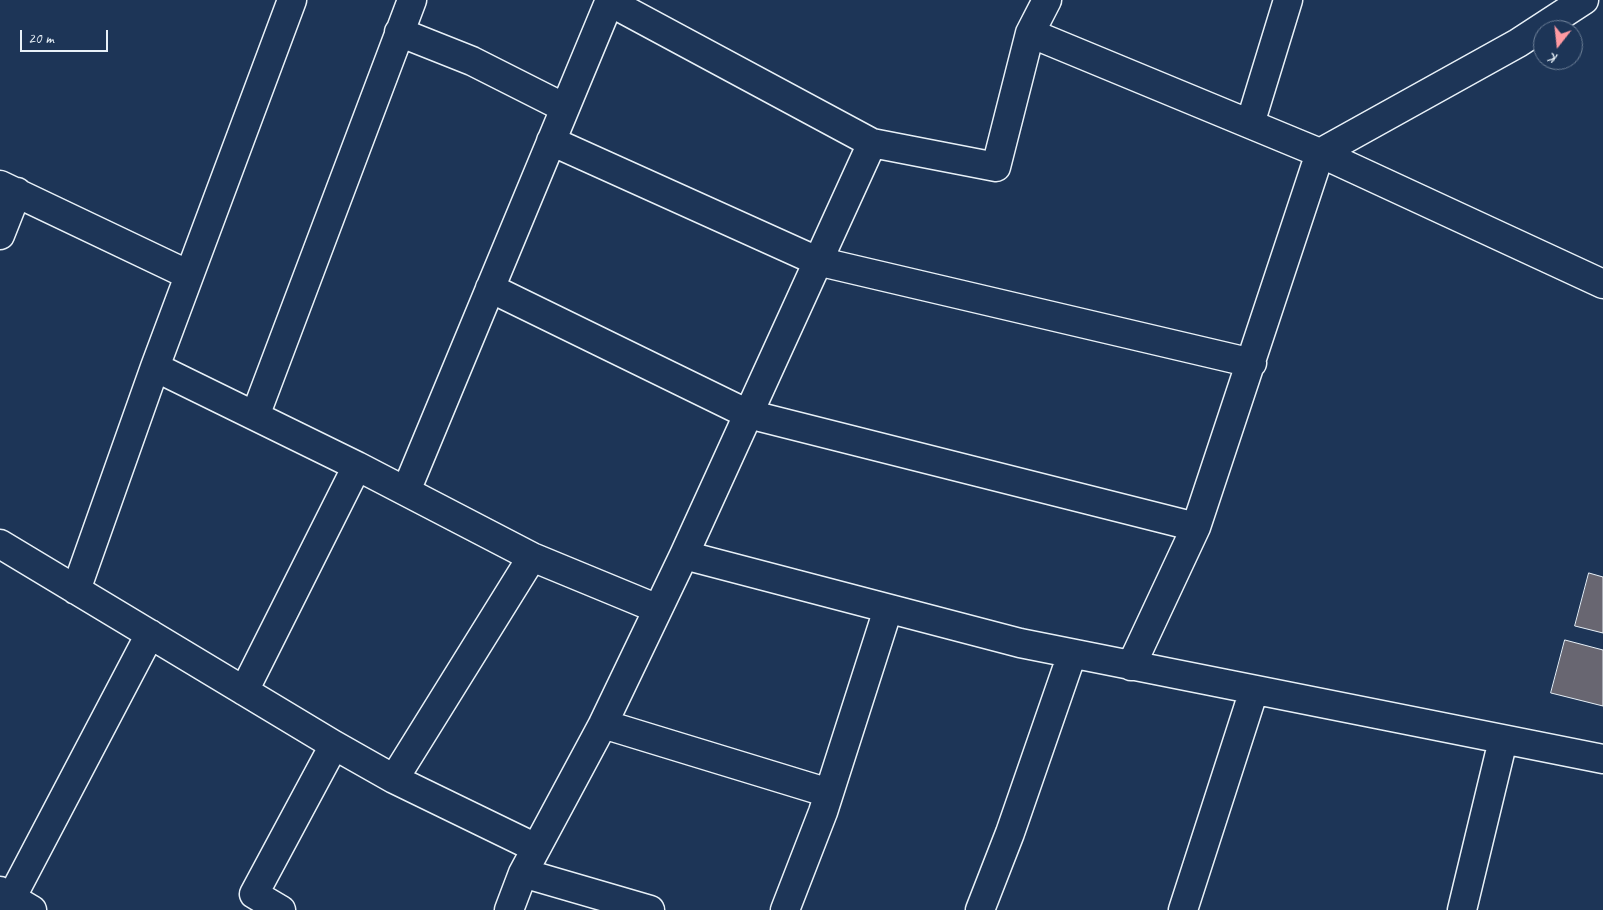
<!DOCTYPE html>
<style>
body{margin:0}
#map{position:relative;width:1603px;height:910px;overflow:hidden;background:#1d3557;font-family:Caveat,sans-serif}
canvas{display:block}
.north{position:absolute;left:1533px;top:20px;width:50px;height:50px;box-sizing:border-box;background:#1d3557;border:1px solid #6e8097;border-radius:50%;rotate:196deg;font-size:14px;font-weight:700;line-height:20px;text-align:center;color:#e8f1f8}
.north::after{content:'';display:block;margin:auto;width:18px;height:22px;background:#ff9aa2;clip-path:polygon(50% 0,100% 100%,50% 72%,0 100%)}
.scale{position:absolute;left:20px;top:30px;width:88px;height:22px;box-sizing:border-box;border:2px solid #e8f1f8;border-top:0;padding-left:6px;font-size:15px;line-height:18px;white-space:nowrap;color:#e8f1f8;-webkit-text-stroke:4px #1d3557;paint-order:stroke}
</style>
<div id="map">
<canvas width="1603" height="910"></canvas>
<div class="north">K</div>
<div class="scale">20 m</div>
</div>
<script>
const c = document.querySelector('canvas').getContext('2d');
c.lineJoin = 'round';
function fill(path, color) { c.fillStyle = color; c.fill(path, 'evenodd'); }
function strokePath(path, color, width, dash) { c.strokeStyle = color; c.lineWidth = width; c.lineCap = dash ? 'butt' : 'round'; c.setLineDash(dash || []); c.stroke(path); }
const building = new Path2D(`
 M 1589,573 L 1603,577 L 1603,633 L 1575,626 Z
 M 1565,640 L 1603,650 L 1603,706 L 1551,693 Z`);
fill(building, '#686671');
strokePath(building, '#e8f1f8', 1);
const minor = new Path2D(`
 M 610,2 L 872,143 L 996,167 L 1030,33 L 1047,0
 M 399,32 L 472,61 L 565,108
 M 1030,33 L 1320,153 L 1603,284
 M 1250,124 L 1288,0
 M 551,141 L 817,261 L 1252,363
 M 0,185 L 189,275
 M 0,235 L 17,192
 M 490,288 L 748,414 L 1196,527
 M 155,367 L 357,466 L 532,557 L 658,609
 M 255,416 L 412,0
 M 406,491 L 610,0
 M 0,544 L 334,745 L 394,779 L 536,848
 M 684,555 L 1020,643 L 1603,759
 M 76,590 L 155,367 L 292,0
 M 1131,666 L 1196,527 L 1320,153 L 1518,43 L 1584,0
 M 244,691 L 357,466
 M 603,724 L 829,793
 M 394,779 L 532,557
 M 523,873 L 650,910
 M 0,891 L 32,910
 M 5,910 L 150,634
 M 281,910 L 254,894 L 334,745
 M 509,910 L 523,873 L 603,724 L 684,555 L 872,143
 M 785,910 L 823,812 L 888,609
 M 980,910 L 1010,833 L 1072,654
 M 1183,910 L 1254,690
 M 1462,910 L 1503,740`);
strokePath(minor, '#e8f1f8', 31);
strokePath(minor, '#1d3557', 28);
</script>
